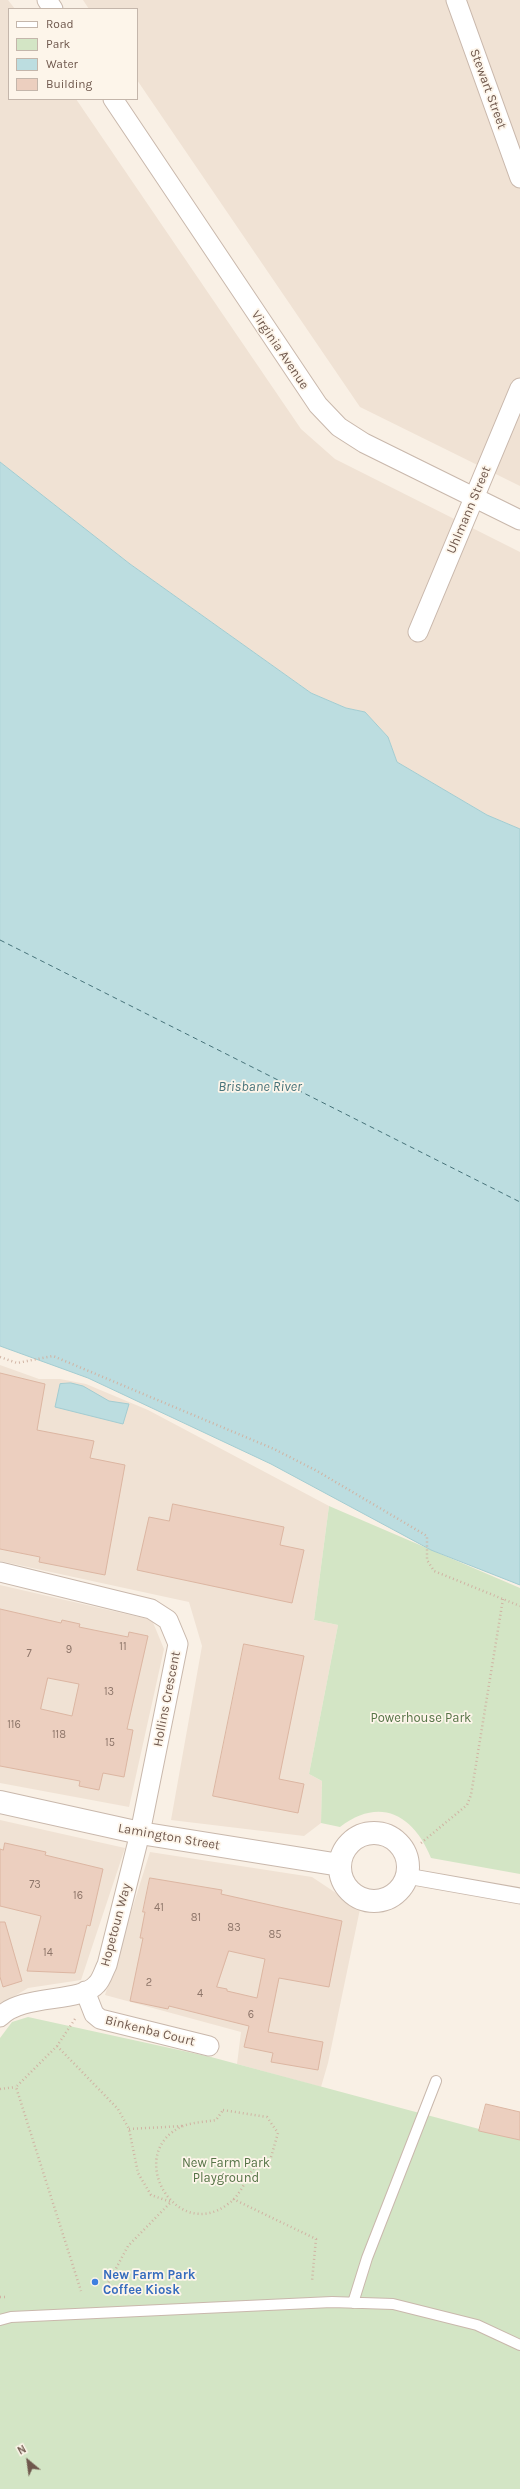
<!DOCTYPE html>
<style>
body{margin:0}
#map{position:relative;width:520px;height:2489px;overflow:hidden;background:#f9f0e5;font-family:Karla,sans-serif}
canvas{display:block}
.legend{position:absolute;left:8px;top:8px;width:130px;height:92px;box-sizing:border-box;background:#fdf5ea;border:1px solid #c4b6ab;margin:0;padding:5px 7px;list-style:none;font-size:12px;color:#6f584d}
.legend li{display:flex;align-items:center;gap:8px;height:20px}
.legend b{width:20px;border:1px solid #c4b6ab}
.north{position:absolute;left:8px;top:2441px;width:40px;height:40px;-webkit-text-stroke:3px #fdf5ea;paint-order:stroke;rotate:331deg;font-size:11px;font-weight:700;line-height:16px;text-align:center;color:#6f584d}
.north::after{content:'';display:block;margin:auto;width:14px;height:18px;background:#6f584d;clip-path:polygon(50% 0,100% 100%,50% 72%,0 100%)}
</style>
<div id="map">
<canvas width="520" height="2489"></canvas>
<ul class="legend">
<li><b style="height:5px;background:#fff"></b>Road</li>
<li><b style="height:11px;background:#d3e5c5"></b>Park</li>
<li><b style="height:11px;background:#bcdde0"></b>Water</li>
<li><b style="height:11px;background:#eccfbf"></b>Building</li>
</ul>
<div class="north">N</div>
</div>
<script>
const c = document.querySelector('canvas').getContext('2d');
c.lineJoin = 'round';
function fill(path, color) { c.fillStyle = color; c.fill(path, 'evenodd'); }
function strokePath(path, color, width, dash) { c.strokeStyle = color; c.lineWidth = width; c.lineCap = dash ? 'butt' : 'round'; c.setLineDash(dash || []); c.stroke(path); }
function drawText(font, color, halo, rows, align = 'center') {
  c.font = font + ' Karla,sans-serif'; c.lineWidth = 3.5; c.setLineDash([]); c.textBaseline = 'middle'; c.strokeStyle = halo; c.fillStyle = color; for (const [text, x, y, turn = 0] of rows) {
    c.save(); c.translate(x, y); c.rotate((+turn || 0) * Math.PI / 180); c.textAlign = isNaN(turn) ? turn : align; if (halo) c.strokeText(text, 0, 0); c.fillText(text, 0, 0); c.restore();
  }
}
fill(new Path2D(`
 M 0,0 L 8,0 L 15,9 L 9,9 L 9,99 L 76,99 L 301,429 L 335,459 L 520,552 L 520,829 L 487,815 L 397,762 L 388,737 L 365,712 L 346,708 L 311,693 L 130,564 L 0,462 Z
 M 83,0 L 520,0 L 520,486 L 360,407 L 137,80 L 137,9 L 89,9 Z
 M 0,1365 L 39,1379 L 60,1379 L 86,1384 L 148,1410 L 329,1506 L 314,1620 L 338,1625 L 309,1774 L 322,1781 L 321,1823 L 304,1836 L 171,1820 L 202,1646 L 189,1602 L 0,1561 Z
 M 0,1585 L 152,1620 L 164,1649 L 129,1807 L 0,1783 Z
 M 0,1820 L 125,1848 L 81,1980 L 28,1988 L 0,2005 Z
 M 150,1852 L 312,1877 L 360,1909 L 328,2063 L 321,2087 L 237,2064 L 241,2032 L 105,1995 Z`), '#f0e2d4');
fill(new Path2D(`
 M 329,1506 L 520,1588 L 520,1874 L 431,1858 C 414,1815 380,1796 340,1827 L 321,1823 L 322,1781 L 309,1774 L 338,1625 L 314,1620 Z
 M 28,2017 L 211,2057 L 520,2140 L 520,2489 L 0,2489 L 0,2038 L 12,2022 Z`), '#d3e5c5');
const water = new Path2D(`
 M 0,462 L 130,564 L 311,693 L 346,708 L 365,712 L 388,737 L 397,762 L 487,815 L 520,829 L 520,1585 L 431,1550 L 271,1464 L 88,1378 L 0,1346 Z
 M 71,1383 L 83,1386 L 109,1401 L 129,1404 L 123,1424 L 55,1407 L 60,1384 Z`);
fill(water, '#bcdde0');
strokePath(water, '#a3ccd1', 1);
strokePath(new Path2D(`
 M 0,940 L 520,1202`), '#47737a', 1, [5, 4]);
const building = new Path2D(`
 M 0,1373 L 45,1384 L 37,1430 L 94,1441 L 90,1458 L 125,1465 L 105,1575 L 39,1562 L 40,1557 L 0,1549 Z
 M 173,1504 L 284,1527 L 280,1545 L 304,1550 L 292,1603 L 137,1570 L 149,1517 L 169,1521 Z
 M 0,1609 L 61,1623 L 62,1620 L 80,1624 L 79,1627 L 128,1637 L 129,1632 L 148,1636 L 127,1729 L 133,1730 L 124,1777 L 103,1773 L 99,1790 L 79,1786 L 80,1781 L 0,1766 ZM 48,1678 L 79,1684 L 72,1716 L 41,1709 Z
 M 244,1644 L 304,1656 L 279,1779 L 304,1784 L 298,1813 L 213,1796 Z
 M 5,1843 L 46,1852 L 45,1855 L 103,1869 L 90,1926 L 87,1925 L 75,1973 L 27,1971 L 41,1916 L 0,1906 L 0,1849 L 3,1850 Z
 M 150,1878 L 222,1890 L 221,1894 L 342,1921 L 329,1987 L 279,1978 L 268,2032 L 323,2042 L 318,2070 L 271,2062 L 273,2053 L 244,2047 L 249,2026 L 169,2006 L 168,2009 L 130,2001 L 143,1938 L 140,1938 L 145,1912 L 143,1912 ZM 229,1951 L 265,1959 L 257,1998 L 227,1991 L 227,1989 L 217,1987 Z
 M 0,1922 L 5,1922 L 22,1981 L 3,1987 L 0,1977 Z
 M 486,2104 L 520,2112 L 520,2140 L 479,2131 Z`);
fill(building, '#eccfbf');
strokePath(building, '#dcb6a2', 1);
const service = new Path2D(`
 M 353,2303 L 367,2258 L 436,2081
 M 0,2320 L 11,2317 L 332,2302 L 393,2304 L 477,2325 L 520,2345`);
const pedestrian = new Path2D(`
 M 407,1876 L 520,1896`);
const minor = new Path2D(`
 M 47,0 L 53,9
 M 456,0 L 520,178
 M 113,99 L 318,405 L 339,427 L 364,443 L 520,520
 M 418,632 L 520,388
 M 0,1572 L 151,1609 L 168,1620 L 178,1644 L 140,1833 L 107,1965 C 104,1970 102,1979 97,1984 C 80,2004 23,1993 0,2017
 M 85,1991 L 94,2014 L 100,2019 L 209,2046`);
const tertiary = new Path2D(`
 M 0,1802 L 140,1833 L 340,1865
 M340 1867a34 34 0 1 1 68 0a34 34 0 1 1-68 0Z`);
strokePath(service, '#c9b8ac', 12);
strokePath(pedestrian, '#c9b8ac', 17);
strokePath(minor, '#c9b8ac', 21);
strokePath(tertiary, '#c9b8ac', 24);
strokePath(new Path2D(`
 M 0,1357 L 17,1363 L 53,1356 L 274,1449 L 317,1471 L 427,1536 L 427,1560 L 434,1571 L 520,1606
 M 421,1843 L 467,1805 L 471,1795 L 503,1599
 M 75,2019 L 57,2046 L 16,2087 L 81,2291
 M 57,2046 L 118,2109 L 129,2129 L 138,2173 L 151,2195 L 171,2202 L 128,2246 L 105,2289
 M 0,2089 L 16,2087
 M 223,2110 L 267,2117 L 278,2133 L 269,2164 L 253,2169 C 245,2181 240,2196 228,2204 C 175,2244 123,2152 183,2126 C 193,2122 206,2122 216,2120 Z
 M 129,2129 L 183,2126
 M 233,2199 L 316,2239 L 312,2281
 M 0,2297 L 5,2297`), '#d0b3a3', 2.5, [1, 3]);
strokePath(service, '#fff', 10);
strokePath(pedestrian, '#fff', 15);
strokePath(minor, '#fff', 19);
strokePath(tertiary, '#fff', 22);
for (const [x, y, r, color] of [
 [95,2282,4,"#3f7fe0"]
]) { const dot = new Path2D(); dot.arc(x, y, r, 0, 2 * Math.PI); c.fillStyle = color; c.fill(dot); strokePath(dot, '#fdf5ea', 1.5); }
drawText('11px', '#8e766a', null, [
 ["11",123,1647],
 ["9",69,1650],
 ["7",29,1654],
 ["13",109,1692],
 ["116",14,1725],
 ["118",59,1735],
 ["15",110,1743],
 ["73",35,1885],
 ["16",78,1896],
 ["41",159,1908],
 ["81",196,1918],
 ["83",234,1928],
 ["85",275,1935],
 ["14",48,1953],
 ["2",149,1983],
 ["4",200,1994],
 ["6",251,2015]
]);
drawText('13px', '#6f584d', '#fdf5ea', [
 ["Stewart Street",488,89,70],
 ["Virginia Avenue",280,350,56],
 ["Uhlmann Street",469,510,-67],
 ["Hollins Crescent",167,1699,-79],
 ["Lamington Street",169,1837,10],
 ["Hopetoun Way",116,1925,-75],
 ["Binkenba Court",150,2031,14]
]);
drawText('13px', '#567447', '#fdf5ea', [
 ["Powerhouse Park",421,1718],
 ["New Farm Park",226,2163],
 ["Playground",226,2178]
]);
drawText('bold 13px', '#366cbe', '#fdf5ea', [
 ["New Farm Park",103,2275],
 ["Coffee Kiosk",103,2290]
], 'left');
drawText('italic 14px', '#47737a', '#fdf5ea', [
 ["Brisbane River",260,1087]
]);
</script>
